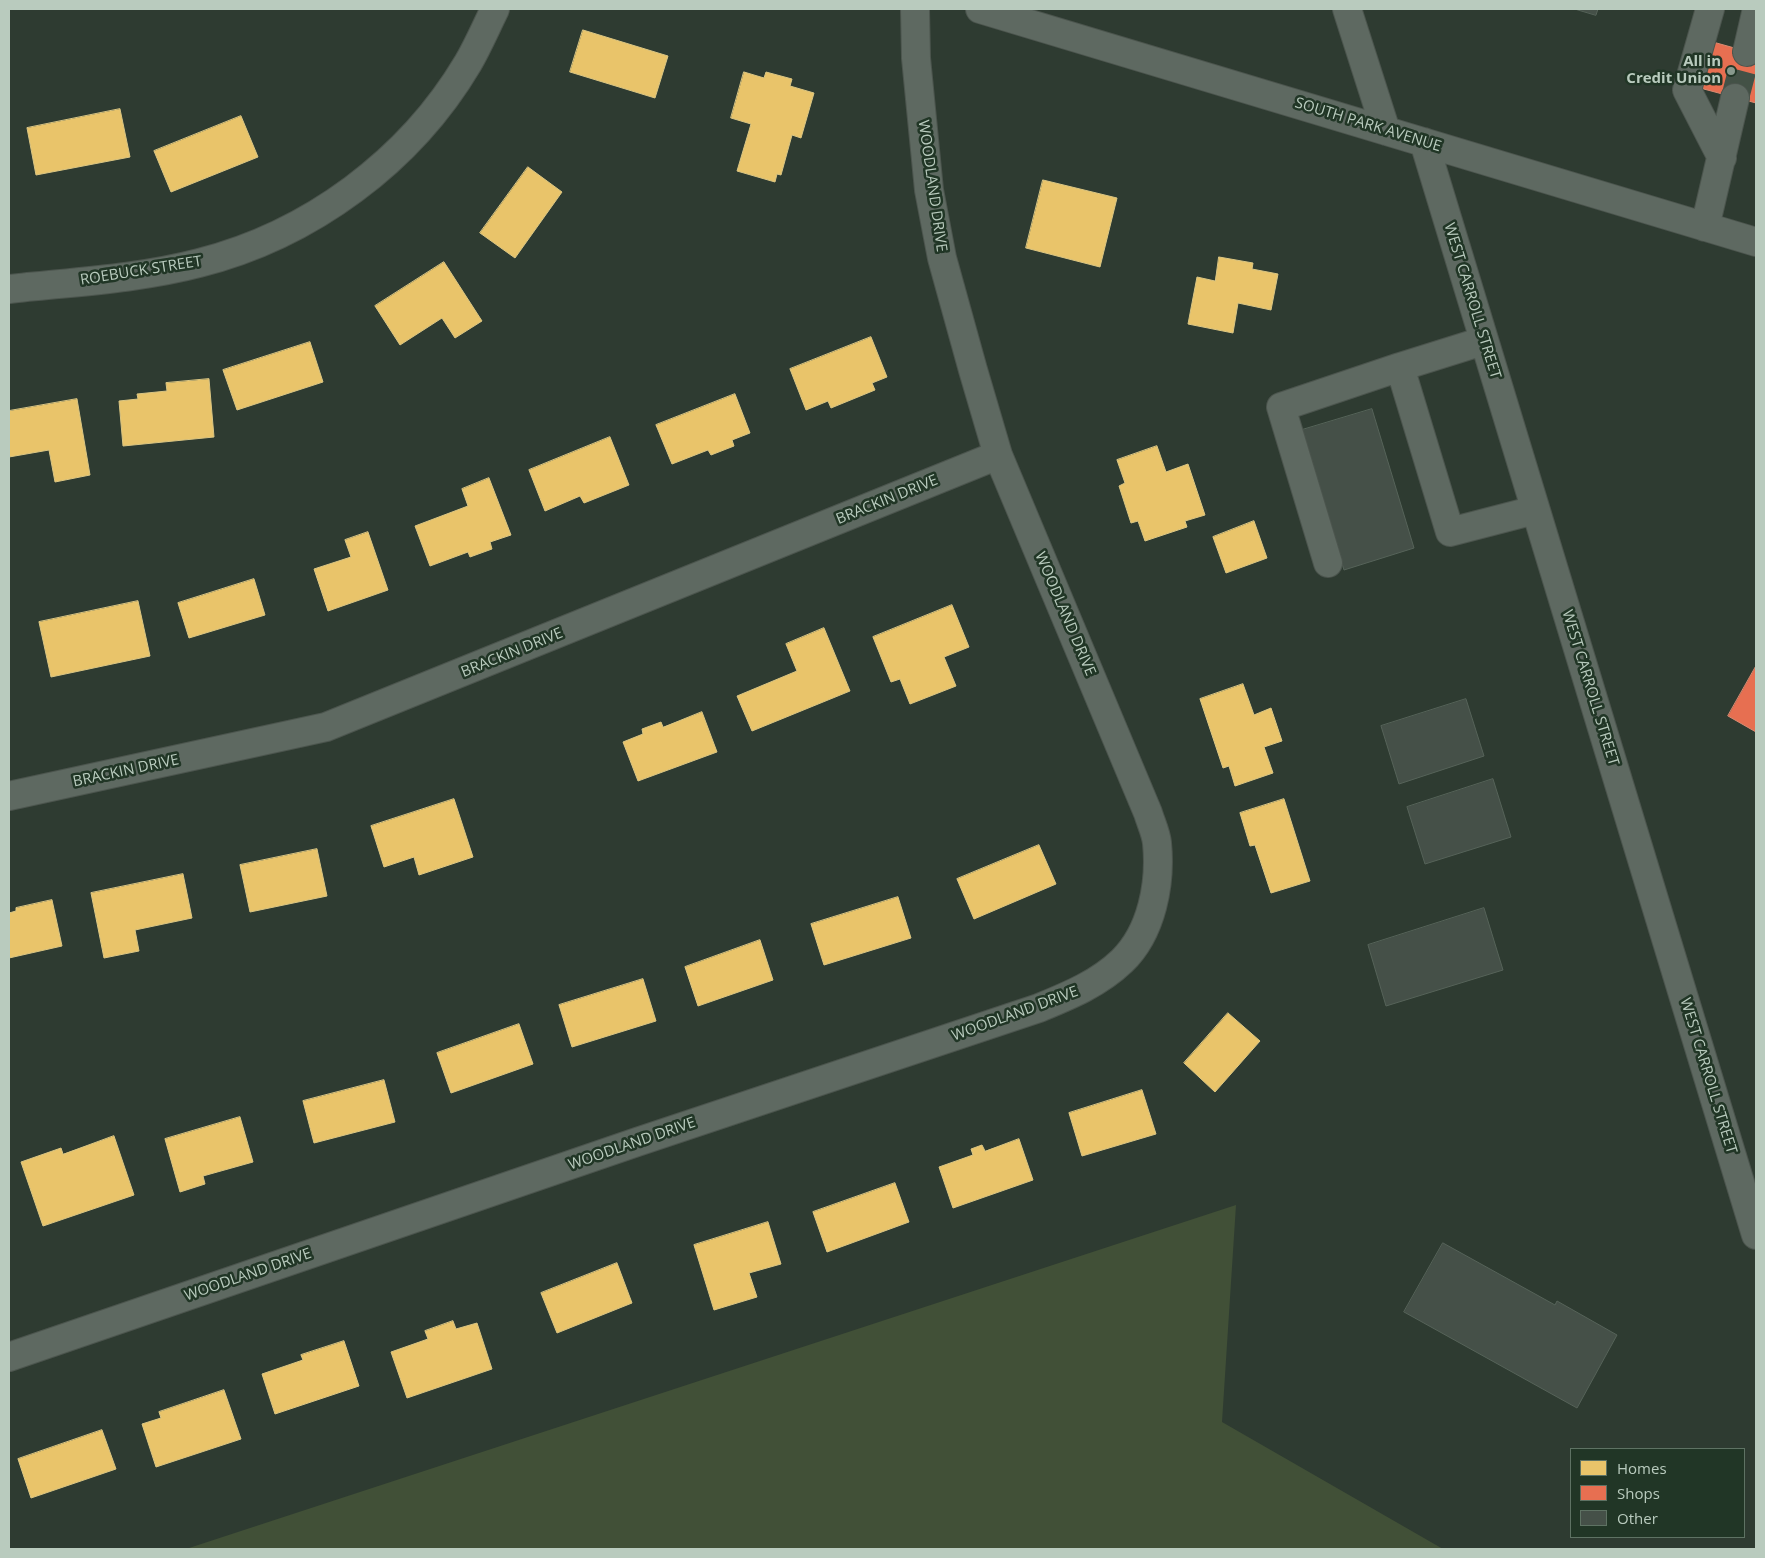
<!DOCTYPE html>
<style>
body{margin:0}
#map{position:relative;width:1765px;height:1558px;overflow:hidden;background:#2e3b31;font-family:"Open Sans",sans-serif}
canvas{display:block}
.frame{position:absolute;inset:0;border:10px solid #b9cbbe;pointer-events:none}
.legend{position:absolute;left:1570px;top:1448px;width:175px;height:90px;box-sizing:border-box;background:#213626;border:1px solid #5e7263;margin:0;padding:6px 9px;list-style:none;font-size:15px;color:#b9cbbe}
.legend li{display:flex;align-items:center;gap:10px;height:25px}
.legend b{width:25px;border:1px solid #5e7263}
</style>
<div id="map">
<canvas width="1765" height="1558"></canvas>
<div class="frame"></div>
<ul class="legend">
<li><b style="height:14px;background:#e9c46a"></b>Homes</li>
<li><b style="height:14px;background:#e76f51"></b>Shops</li>
<li><b style="height:14px;background:#455048"></b>Other</li>
</ul>
</div>
<script>
const c = document.querySelector('canvas').getContext('2d');
c.lineJoin = 'round';
function fill(path, color) { c.fillStyle = color; c.fill(path, 'evenodd'); }
function strokePath(path, color, width, dash) { c.strokeStyle = color; c.lineWidth = width; c.lineCap = dash ? 'butt' : 'round'; c.setLineDash(dash || []); c.stroke(path); }
function drawText(font, color, halo, rows, align = 'center') {
  c.font = font + ' "Open Sans",sans-serif'; c.lineWidth = 5; c.setLineDash([]); c.textBaseline = 'middle'; c.strokeStyle = halo; c.fillStyle = color; for (const [text, x, y, turn = 0] of rows) {
    c.save(); c.translate(x, y); c.rotate((+turn || 0) * Math.PI / 180); c.textAlign = isNaN(turn) ? turn : align; if (halo) c.strokeText(text, 0, 0); c.fillText(text, 0, 0); c.restore();
  }
}
fill(new Path2D(`
 M 1236,1205 L 1222,1422 L 1443,1549 L 186,1549 Z`), '#415037');
const homes = new Path2D(`
 M 583,30 L 668,56 L 655,98 L 570,72 Z
 M 744,72 L 764,78 L 766,72 L 792,79 L 790,86 L 814,93 L 801,138 L 792,135 L 781,175 L 777,174 L 775,182 L 737,171 L 751,124 L 731,118 Z
 M 120,109 L 130,157 L 36,175 L 27,128 Z
 M 241,116 L 258,157 L 171,192 L 154,151 Z
 M 528,167 L 562,192 L 515,258 L 480,233 Z
 M 1043,180 L 1117,198 L 1100,267 L 1026,248 Z
 M 1219,257 L 1253,263 L 1252,269 L 1278,274 L 1271,310 L 1238,303 L 1233,333 L 1188,324 L 1197,277 L 1215,281 Z
 M 444,262 L 482,321 L 455,338 L 442,318 L 400,345 L 375,306 Z
 M 871,337 L 887,377 L 872,383 L 875,390 L 831,408 L 828,401 L 806,410 L 790,369 Z
 M 310,342 L 323,382 L 237,410 L 223,370 Z
 M 209,379 L 214,437 L 123,446 L 119,401 L 138,399 L 137,394 L 167,391 L 166,383 Z
 M 735,394 L 750,433 L 732,440 L 734,446 L 711,455 L 708,450 L 672,464 L 656,425 Z
 M 77,399 L 90,475 L 55,482 L 49,450 L 9,457 L 9,411 Z
 M 610,437 L 629,485 L 584,503 L 580,496 L 545,511 L 529,470 Z
 M 1157,446 L 1166,472 L 1188,464 L 1205,515 L 1185,521 L 1187,527 L 1145,541 L 1138,521 L 1131,523 L 1119,486 L 1125,483 L 1117,460 Z
 M 489,478 L 511,535 L 490,542 L 492,549 L 470,557 L 468,552 L 430,566 L 415,526 L 468,506 L 462,489 Z
 M 1254,521 L 1267,558 L 1226,573 L 1213,537 Z
 M 368,532 L 388,590 L 328,611 L 314,569 L 351,557 L 345,540 Z
 M 254,579 L 265,615 L 189,638 L 178,603 Z
 M 138,601 L 150,656 L 51,677 L 39,622 Z
 M 952,605 L 969,647 L 944,657 L 956,686 L 910,704 L 900,679 L 891,682 L 873,637 Z
 M 824,628 L 850,691 L 752,731 L 737,696 L 797,671 L 786,644 Z
 M 1243,684 L 1254,715 L 1271,708 L 1282,741 L 1264,747 L 1273,773 L 1235,786 L 1229,766 L 1223,768 L 1200,699 Z
 M 702,712 L 717,752 L 638,781 L 623,742 L 643,734 L 642,729 L 661,722 L 663,727 Z
 M 454,799 L 473,857 L 419,875 L 414,857 L 384,867 L 371,826 Z
 M 1284,799 L 1310,881 L 1271,893 L 1255,845 L 1250,846 L 1240,813 Z
 M 1039,845 L 1056,884 L 974,919 L 957,879 Z
 M 317,849 L 327,896 L 250,912 L 240,865 Z
 M 183,874 L 192,918 L 135,930 L 139,951 L 104,958 L 91,893 Z
 M 898,897 L 911,938 L 824,965 L 811,924 Z
 M 52,900 L 62,946 L 9,958 L 9,913 L 16,911 L 16,908 Z
 M 760,940 L 773,980 L 698,1006 L 685,967 Z
 M 643,979 L 656,1021 L 572,1047 L 559,1005 Z
 M 1228,1013 L 1260,1041 L 1215,1092 L 1184,1063 Z
 M 519,1024 L 533,1064 L 451,1093 L 437,1053 Z
 M 384,1080 L 395,1122 L 314,1143 L 303,1101 Z
 M 1142,1090 L 1156,1134 L 1082,1156 L 1069,1113 Z
 M 240,1117 L 253,1162 L 203,1176 L 205,1184 L 180,1192 L 165,1139 Z
 M 114,1136 L 134,1195 L 43,1226 L 21,1162 L 61,1148 L 63,1154 Z
 M 1019,1139 L 1033,1180 L 953,1208 L 939,1167 L 973,1155 L 971,1149 L 982,1145 L 985,1151 Z
 M 895,1183 L 909,1222 L 827,1252 L 813,1212 Z
 M 768,1222 L 781,1264 L 749,1273 L 757,1297 L 714,1310 L 694,1245 Z
 M 617,1263 L 632,1303 L 557,1333 L 541,1293 Z
 M 453,1321 L 456,1329 L 477,1323 L 492,1369 L 407,1398 L 391,1352 L 428,1339 L 425,1331 Z
 M 344,1341 L 359,1386 L 275,1414 L 262,1374 L 303,1360 L 301,1355 Z
 M 224,1390 L 241,1439 L 156,1467 L 142,1424 L 161,1418 L 159,1412 Z
 M 102,1430 L 116,1469 L 31,1498 L 18,1459 Z`);
fill(homes, '#e9c46a');
strokePath(homes, '#dbc683', 1);
const shops = new Path2D(`
 M 1713,42 L 1756,54 L 1756,103 L 1700,88 Z
 M 1756,666 L 1756,732 L 1728,716 Z`);
fill(shops, '#e76f51');
strokePath(shops, '#d98b72', 1);
const building = new Path2D(`
 M 1575,9 L 1598,9 L 1596,15 Z
 M 1372,409 L 1414,548 L 1344,570 L 1302,430 Z
 M 1466,699 L 1484,756 L 1399,784 L 1381,726 Z
 M 1493,779 L 1511,837 L 1425,864 L 1407,807 Z
 M 1484,908 L 1503,970 L 1386,1006 L 1368,945 Z
 M 1443,1243 L 1555,1305 L 1557,1301 L 1617,1335 L 1577,1408 L 1404,1312 Z`);
fill(building, '#455048');
strokePath(building, '#566359', 1);
strokePath(new Path2D(`
 M 1735,98 L 1747,52`), '#435146', 28, [28, 14]);
const minor = new Path2D(`
 M 980,9 L 1756,242
 M 1347,9 L 1386,131
 M 1710,9 L 1687,90 L 1722,158
 M 1747,52 L 1756,13
 M 1424,142 L 1756,1235
 M 1705,227 L 1735,98
 M 9,289 C 72,282 138,279 199,263 C 310,235 410,161 468,63 C 478,46 486,27 495,9
 M 1483,341 L 1400,367 L 1450,532 L 1535,510
 M 1328,563 L 1281,407 L 1400,367
 M 9,796 L 326,727 L 998,455
 M 9,1357 L 637,1142 L 1039,1008 C 1068,996 1098,984 1122,961 C 1152,932 1161,883 1157,843 C 1156,833 1151,823 1148,813 L 998,455 L 973,370 L 942,258 L 929,190 L 916,58 L 915,9`);
strokePath(minor, '#4c554e', 30);
strokePath(minor, '#5e6961', 28);
for (const [x, y, r, color] of [
 [1731,71,5,"#88998d"]
]) { const dot = new Path2D(); dot.arc(x, y, r, 0, 2 * Math.PI); c.fillStyle = color; c.fill(dot); strokePath(dot, '#213626', 2); }
drawText('bold 15px', '#b9cbbe', '#213626', [
 ["All in",1721,62],
 ["Credit Union",1721,79]
], 'right');
drawText('15px', '#b9cbbe', '#213626', [
 ["SOUTH PARK AVENUE",1368,125,17],
 ["WOODLAND DRIVE",932,186,82],
 ["ROEBUCK STREET",141,271,-9],
 ["WEST CARROLL STREET",1472,301,73],
 ["BRACKIN DRIVE",887,500,-22],
 ["WOODLAND DRIVE",1065,614,67],
 ["BRACKIN DRIVE",512,653,-22],
 ["WEST CARROLL STREET",1590,688,73],
 ["BRACKIN DRIVE",126,771,-12],
 ["WOODLAND DRIVE",1015,1014,-20],
 ["WEST CARROLL STREET",1708,1076,73],
 ["WOODLAND DRIVE",632,1144,-19],
 ["WOODLAND DRIVE",248,1275,-19]
]);
</script>
